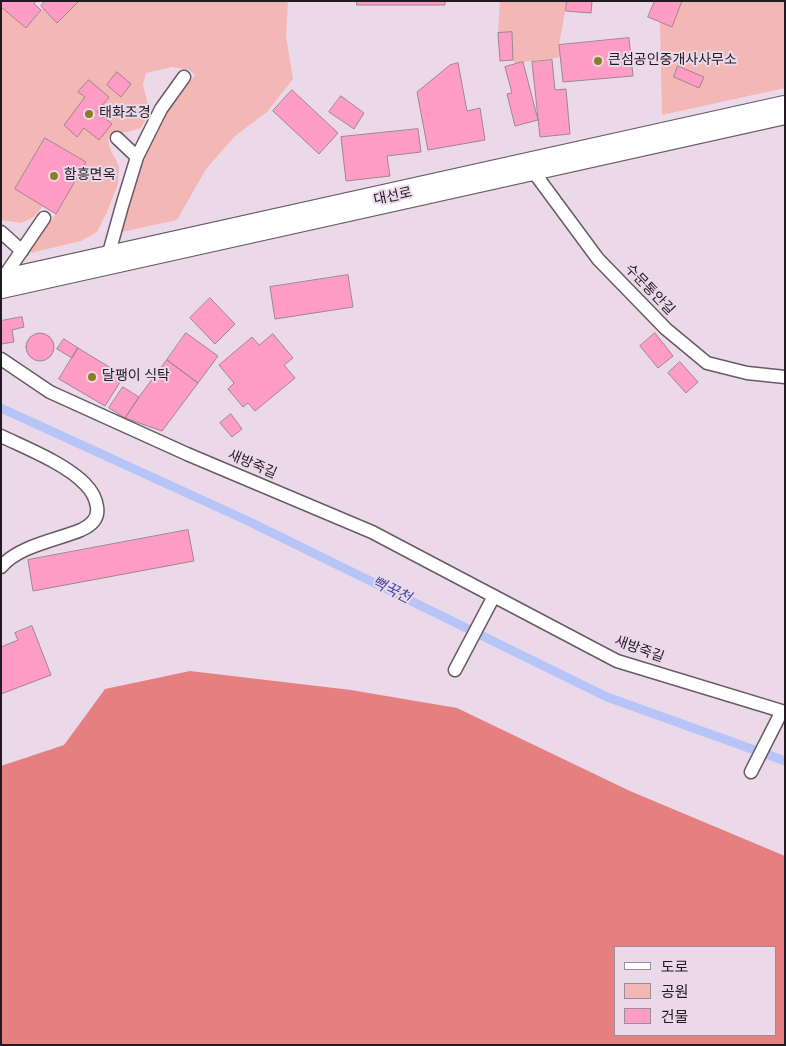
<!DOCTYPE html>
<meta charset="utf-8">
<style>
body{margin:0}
#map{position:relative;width:786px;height:1046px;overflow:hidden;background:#ebd9ea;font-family:"Nunito Sans","Noto Sans KR",sans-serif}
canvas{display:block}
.frame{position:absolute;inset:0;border:2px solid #211b21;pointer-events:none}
.legend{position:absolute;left:614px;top:946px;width:162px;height:90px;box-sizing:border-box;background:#ebd9ea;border:1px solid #9a8d9a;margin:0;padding:6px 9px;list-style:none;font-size:15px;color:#211b21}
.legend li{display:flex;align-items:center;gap:10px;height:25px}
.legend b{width:25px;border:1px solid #9a8d9a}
</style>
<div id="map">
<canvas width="786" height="1046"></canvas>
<div class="frame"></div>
<ul class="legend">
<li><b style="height:6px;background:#fff"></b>도로</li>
<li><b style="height:14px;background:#f3b7b5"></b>공원</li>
<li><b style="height:14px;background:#fe9cc4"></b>건물</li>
</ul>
</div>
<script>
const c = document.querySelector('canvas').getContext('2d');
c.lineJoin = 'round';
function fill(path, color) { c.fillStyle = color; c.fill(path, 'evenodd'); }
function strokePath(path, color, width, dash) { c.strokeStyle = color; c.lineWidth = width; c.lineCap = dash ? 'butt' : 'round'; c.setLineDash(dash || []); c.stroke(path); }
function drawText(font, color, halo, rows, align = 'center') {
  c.font = font + ' "Nunito Sans","Noto Sans KR",sans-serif'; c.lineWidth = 4; c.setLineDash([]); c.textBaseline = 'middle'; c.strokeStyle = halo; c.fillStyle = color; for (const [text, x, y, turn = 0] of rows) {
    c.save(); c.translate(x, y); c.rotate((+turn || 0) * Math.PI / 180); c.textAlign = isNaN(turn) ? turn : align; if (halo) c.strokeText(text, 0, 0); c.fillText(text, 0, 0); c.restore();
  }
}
fill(new Path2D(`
 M 79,1 L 288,1 L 286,36 L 293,79 L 267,112 L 235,136 L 206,169 L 177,220 L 122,232 L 141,161 L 167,112 L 195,75 L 189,70 L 172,67 L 146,73 L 143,85 L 148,104 L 148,115 L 141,128 L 127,132 L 115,133 L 108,138 L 110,149 L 119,166 L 118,184 L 107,212 L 97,232 L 81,241 L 26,254 L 56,214 L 86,162 L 45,138 L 15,189 L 43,206 L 34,217 L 21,223 L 1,220 L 1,7 L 26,28 L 43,8 L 57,23 Z
 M 500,1 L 567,1 L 559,45 L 560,57 C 545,61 530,60 515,64 L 513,60 L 512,33 L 498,33 Z
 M 682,1 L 785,1 L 785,88 L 662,115 L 660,22 L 672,27 Z`), '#f3b7b5');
fill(new Path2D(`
 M 190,671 L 351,690 L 457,708 L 630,791 L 785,856 L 785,1045 L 1,1045 L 1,766 L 64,745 L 105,689 ZM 615,947 L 775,947 L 775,1035 L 615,1035 Z`), '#e68080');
strokePath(new Path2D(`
 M 1,408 L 248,521 L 607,697 L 785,761`), '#b7c4f8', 9);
const building = new Path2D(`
 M 1,1 L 36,1 L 34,4 L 41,10 L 26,28 L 1,7 Z
 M 45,1 L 79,1 L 57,23 L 41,6 Z
 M 357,1 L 445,1 L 445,5 L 357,5 Z
 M 567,1 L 592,1 L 591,13 L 566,11 Z
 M 655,1 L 682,1 L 672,27 L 648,17 Z
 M 512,32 L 513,60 L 500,61 L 498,33 Z
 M 629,38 L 633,76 L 563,82 L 559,45 Z
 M 552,60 L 555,90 L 566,89 L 570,134 L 540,137 L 532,62 Z
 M 523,62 L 538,120 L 515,126 L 507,94 L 512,93 L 505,67 Z
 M 458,63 L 467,111 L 480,108 L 485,140 L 428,150 L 417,92 L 450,65 Z
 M 678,66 L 704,77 L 699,88 L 674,77 Z
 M 117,72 L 131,84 L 121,97 L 107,85 Z
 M 89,80 L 109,97 L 97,112 L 112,124 L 99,140 L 84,128 L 77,137 L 64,125 L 85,97 L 78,92 Z
 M 292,90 L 338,133 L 319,154 L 273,111 Z
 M 341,96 L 364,113 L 354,129 L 329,112 Z
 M 418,129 L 421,152 L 387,156 L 390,176 L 346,181 L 341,137 Z
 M 45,138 L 86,162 L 56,214 L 15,189 Z
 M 348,275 L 353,307 L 275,319 L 270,287 Z
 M 210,298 L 235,324 L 215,344 L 190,318 Z
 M 22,317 L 24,327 L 12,330 L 14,342 L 1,344 L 1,321 Z
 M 186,333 L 218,356 L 198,383 L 167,360 Z
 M 655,333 L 673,356 L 658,368 L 640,346 Z
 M26 347a14 14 0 1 1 28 0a14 14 0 1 1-28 0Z
 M 273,334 L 293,358 L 284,365 L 295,378 L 255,411 L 248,403 L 243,407 L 228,389 L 234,383 L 219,365 L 252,337 L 259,345 Z
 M 64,339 L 78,348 L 72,358 L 57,349 Z
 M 78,348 L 124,376 L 105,406 L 59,379 Z
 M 167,360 L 198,383 L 162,431 L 125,418 L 139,397 Z
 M 680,362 L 698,382 L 686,393 L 668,373 Z
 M 123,387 L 139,397 L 125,418 L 109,408 Z
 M 231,414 L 242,429 L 232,437 L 220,423 Z
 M 188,530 L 194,561 L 33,591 L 28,560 Z
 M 32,626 L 51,675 L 1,694 L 1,647 L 18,640 L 15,633 Z`);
fill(building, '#fe9cc4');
strokePath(building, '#9c868e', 1);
const service = new Path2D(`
 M 117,138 L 137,157
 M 530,167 L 598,259 L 666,329 L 707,363 L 747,373 L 785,377
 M 1,232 L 22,251
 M 107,260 L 122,206 L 137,157 L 161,109 L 184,77
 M 1,281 L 44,218
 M 1,359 L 50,392 L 187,454 L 372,532 L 617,661 L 785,712
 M 1,436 C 26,448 66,464 85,484 C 91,490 96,499 97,507 C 99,519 90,526 81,530 C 57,540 18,546 1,567
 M 455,670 L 494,596
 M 751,772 L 782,711`);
const tertiary = new Path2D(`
 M 1,284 L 785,110`);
strokePath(service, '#695a68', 15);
strokePath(tertiary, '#695a68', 30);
strokePath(service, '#fff', 12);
strokePath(tertiary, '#fff', 28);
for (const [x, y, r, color] of [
 [598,61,5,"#8b7e24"],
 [89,114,5,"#8b7e24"],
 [54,176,5,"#8b7e24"],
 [92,377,5,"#8b7e24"]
]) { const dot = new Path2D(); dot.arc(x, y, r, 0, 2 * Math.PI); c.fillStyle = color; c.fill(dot); strokePath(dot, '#ebd9ea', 2); }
drawText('14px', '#211b21', '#ebd9ea', [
 ["큰섬공인중개사사무소",608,61],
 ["태화조경",99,114],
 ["함흥면옥",64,176],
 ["달팽이 식탁",102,377]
], 'left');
drawText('14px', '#211b21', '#ebd9ea', [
 ["대선로",393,197,-12],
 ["수문통안길",649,290,46],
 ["새방죽길",252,465,23],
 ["새방죽길",639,650,20]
]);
drawText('italic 15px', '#3f48ab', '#ebd9ea', [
 ["뻑꾹천",391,591,26]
]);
</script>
